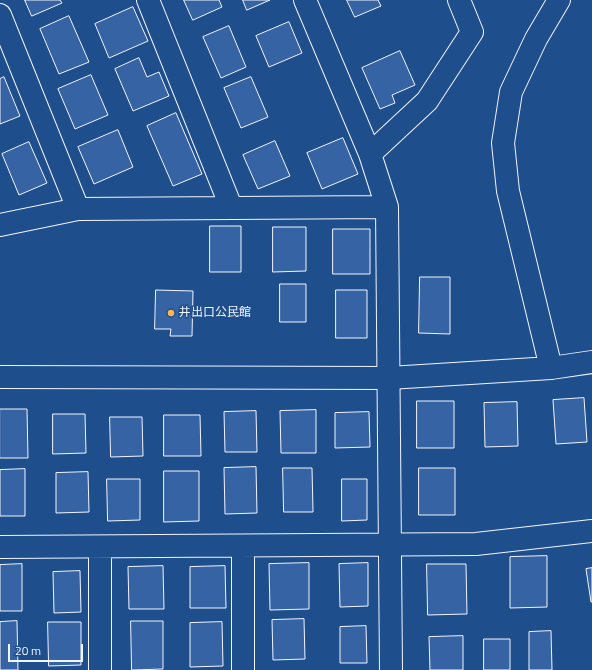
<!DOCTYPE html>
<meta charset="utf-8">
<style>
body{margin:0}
#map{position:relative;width:592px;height:670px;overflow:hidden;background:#1f4e8c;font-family:"Titillium Web",sans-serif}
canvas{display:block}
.scale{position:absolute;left:8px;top:644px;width:75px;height:18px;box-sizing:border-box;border:2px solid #f2f6ff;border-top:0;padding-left:5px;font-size:12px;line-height:14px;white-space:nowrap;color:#f2f6ff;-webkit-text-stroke:3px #1f4e8c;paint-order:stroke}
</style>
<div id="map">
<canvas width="592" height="670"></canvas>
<div class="scale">20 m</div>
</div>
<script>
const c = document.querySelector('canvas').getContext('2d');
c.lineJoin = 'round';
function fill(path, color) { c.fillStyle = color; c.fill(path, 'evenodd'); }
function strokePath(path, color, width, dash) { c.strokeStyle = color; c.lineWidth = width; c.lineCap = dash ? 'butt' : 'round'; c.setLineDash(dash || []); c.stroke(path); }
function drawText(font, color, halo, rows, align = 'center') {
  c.font = font + ' "Titillium Web","Noto Sans JP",sans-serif'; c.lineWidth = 3; c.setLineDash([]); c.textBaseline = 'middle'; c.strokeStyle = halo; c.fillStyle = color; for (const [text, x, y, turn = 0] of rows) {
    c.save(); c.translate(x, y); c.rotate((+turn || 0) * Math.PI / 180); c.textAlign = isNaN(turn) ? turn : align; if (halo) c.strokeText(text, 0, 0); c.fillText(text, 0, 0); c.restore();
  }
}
const building = new Path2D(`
 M 25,0 L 60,0 L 62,3 L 32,16 Z
 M 184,0 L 219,0 L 222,7 L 193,20 Z
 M 243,0 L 270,0 L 247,10 Z
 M 347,0 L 378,0 L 381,6 L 355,17 Z
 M 133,7 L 148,41 L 109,58 L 95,24 Z
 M 69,16 L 89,62 L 59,74 L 40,29 Z
 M 289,22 L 302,53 L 269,67 L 256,36 Z
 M 229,26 L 246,67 L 221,78 L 203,37 Z
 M 400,51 L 415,85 L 392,95 L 395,103 L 380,109 L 362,68 Z
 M 139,58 L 147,77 L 159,72 L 169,96 L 133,111 L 115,69 Z
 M 91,75 L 108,115 L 75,129 L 58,89 Z
 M 4,77 L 20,116 L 0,124 L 0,79 Z
 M 251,77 L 268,117 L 241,128 L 224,88 Z
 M 176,113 L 202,174 L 173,186 L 147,126 Z
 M 118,130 L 133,167 L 94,184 L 78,147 Z
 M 343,138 L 358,174 L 322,189 L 307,153 Z
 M 275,141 L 290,176 L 258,189 L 243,155 Z
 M 29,142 L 47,183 L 19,195 L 2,154 Z
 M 210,226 L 241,226 L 241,272 L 210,272 Z
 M 273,227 L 306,227 L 306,271 L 273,272 Z
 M 333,229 L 370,229 L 370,274 L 333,274 Z
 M 420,277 L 450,277 L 450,334 L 419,333 Z
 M 280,284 L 306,284 L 306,322 L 280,322 Z
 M 156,290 L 193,291 L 192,336 L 170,336 L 171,329 L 155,329 Z
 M 336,290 L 367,290 L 367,338 L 336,338 Z
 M 584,398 L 587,442 L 556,444 L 553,400 Z
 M 417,401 L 454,401 L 454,448 L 417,448 Z
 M 517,402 L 518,446 L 485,447 L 484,403 Z
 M 0,409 L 27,409 L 28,458 L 0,458 Z
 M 316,410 L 316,453 L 281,453 L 280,411 Z
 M 256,411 L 257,452 L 225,452 L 224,412 Z
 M 369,412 L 370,447 L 335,448 L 335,413 Z
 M 53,414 L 85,414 L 86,453 L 53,454 Z
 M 164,415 L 200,415 L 201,456 L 164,456 Z
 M 110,417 L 142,417 L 143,456 L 111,457 Z
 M 256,467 L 257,513 L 225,514 L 224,468 Z
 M 283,468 L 312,468 L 313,512 L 284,512 Z
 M 419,468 L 455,468 L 455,515 L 419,515 Z
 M 25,469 L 25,516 L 0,516 L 0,470 Z
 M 164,471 L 199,471 L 199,521 L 164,522 Z
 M 88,472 L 89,512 L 56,513 L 56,473 Z
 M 107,479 L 140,479 L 140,520 L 108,521 Z
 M 342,479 L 367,479 L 367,520 L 342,521 Z
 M 547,556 L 547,607 L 510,608 L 510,557 Z
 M 309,563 L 309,609 L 270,610 L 269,564 Z
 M 368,563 L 368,606 L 340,607 L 339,564 Z
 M 22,564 L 22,611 L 0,611 L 0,565 Z
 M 427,564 L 466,564 L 467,614 L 428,615 Z
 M 163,566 L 164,609 L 129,609 L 128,567 Z
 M 225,566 L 226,608 L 190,608 L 190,567 Z
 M 592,568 L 592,602 L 591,602 L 586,569 Z
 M 80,571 L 81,612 L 54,613 L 53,572 Z
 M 304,619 L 305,659 L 273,660 L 272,620 Z
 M 17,621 L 18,670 L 0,670 L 0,622 Z
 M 131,621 L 163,621 L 163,669 L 132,670 Z
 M 48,622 L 81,622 L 81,665 L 49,666 Z
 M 222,622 L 223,666 L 190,667 L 190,623 Z
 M 366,626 L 367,663 L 340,663 L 340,627 Z
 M 551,631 L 552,670 L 529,670 L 529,632 Z
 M 463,636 L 463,670 L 430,670 L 429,637 Z
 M 484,639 L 510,639 L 510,670 L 484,670 Z`);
fill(building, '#3563a3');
strokePath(building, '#f2f6ff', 1);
const street = new Path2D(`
 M 148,0 L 231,207
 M 305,0 L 370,154 L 387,207 L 391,670
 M 0,15 L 78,209
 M 370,154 L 427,101 L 472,32 L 459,0
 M 0,225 L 78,209 L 387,207
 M 0,547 L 476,544 L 592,531
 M 100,547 L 100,670
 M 243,547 L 243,670`);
const secondary = new Path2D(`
 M 551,368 L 508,191 L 503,143 L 511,92 L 536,39 L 559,0
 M 0,377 L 389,378 L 551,368 L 592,362`);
strokePath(street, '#f2f6ff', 24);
strokePath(secondary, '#f2f6ff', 24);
strokePath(street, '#1f4e8c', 22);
strokePath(secondary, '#1f4e8c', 22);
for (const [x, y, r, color] of [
 [171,313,4,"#ffb74d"]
]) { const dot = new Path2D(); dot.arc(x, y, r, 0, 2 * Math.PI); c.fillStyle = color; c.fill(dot); strokePath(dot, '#1f4e8c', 1.5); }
drawText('12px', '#f2f6ff', '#1f4e8c', [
 ["井出口公民館",179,313]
], 'left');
</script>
